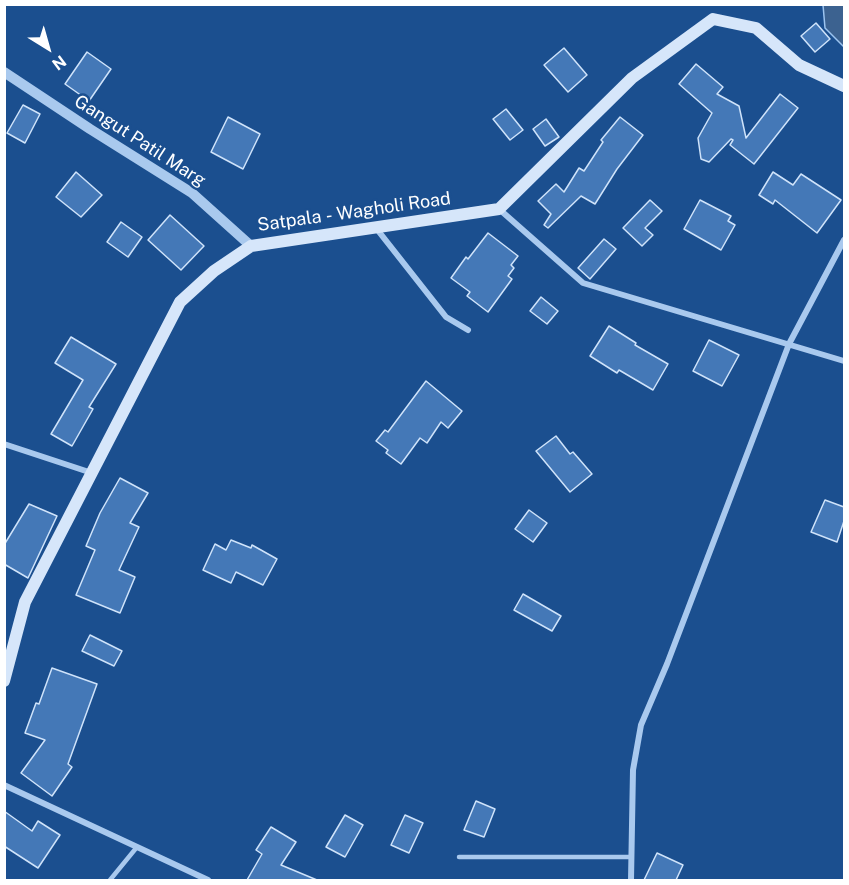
<!DOCTYPE html>
<style>
body{margin:0}
#map{position:relative;width:849px;height:885px;overflow:hidden;background:#1b4f8f;font-family:"Public Sans",sans-serif}
canvas{display:block}
.frame{position:absolute;inset:0;border:6px solid #fff;pointer-events:none}
.north{position:absolute;left:18px;top:18px;width:60px;height:60px;-webkit-text-stroke:4px #1b4f8f;paint-order:stroke;rotate:143deg;font-size:16px;font-weight:700;line-height:24px;text-align:center;color:#fff}
.north::after{content:'';display:block;margin:auto;width:21px;height:27px;background:#fff;clip-path:polygon(50% 0,100% 100%,50% 72%,0 100%)}
</style>
<div id="map">
<canvas width="849" height="885"></canvas>
<div class="frame"></div>
<div class="north">N</div>
</div>
<script>
const c = document.querySelector('canvas').getContext('2d');
c.lineJoin = 'round';
function fill(path, color) { c.fillStyle = color; c.fill(path, 'evenodd'); }
function strokePath(path, color, width, dash) { c.strokeStyle = color; c.lineWidth = width; c.lineCap = dash ? 'butt' : 'round'; c.setLineDash(dash || []); c.stroke(path); }
function drawText(font, color, halo, rows, align = 'center') {
  c.font = font + ' "Public Sans",sans-serif'; c.lineWidth = 5; c.setLineDash([]); c.textBaseline = 'middle'; c.strokeStyle = halo; c.fillStyle = color; for (const [text, x, y, turn = 0] of rows) {
    c.save(); c.translate(x, y); c.rotate((+turn || 0) * Math.PI / 180); c.textAlign = isNaN(turn) ? turn : align; if (halo) c.strokeText(text, 0, 0); c.fillText(text, 0, 0); c.restore();
  }
}
const water = new Path2D(`
 M 823,5 L 844,5 L 844,47 L 825,28 Z`);
fill(water, '#3c6290');
strokePath(water, '#9cc4f0', 1.5);
const building = new Path2D(`
 M 816,23 L 830,39 L 815,52 L 801,36 Z
 M 564,48 L 587,75 L 568,92 L 544,65 Z
 M 87,52 L 111,69 L 89,101 L 65,84 Z
 M 696,64 L 723,87 L 717,94 L 739,106 L 746,138 L 780,94 L 798,108 L 754,164 L 730,145 L 733,140 L 731,139 L 709,162 L 701,159 L 698,138 L 712,113 L 679,84 Z
 M 23,105 L 40,114 L 25,143 L 7,133 Z
 M 506,109 L 523,130 L 510,140 L 493,119 Z
 M 228,117 L 260,134 L 243,169 L 211,152 Z
 M 620,117 L 643,135 L 617,169 L 595,204 L 581,196 L 548,228 L 544,225 L 551,214 L 538,201 L 556,184 L 564,192 L 579,168 L 584,171 L 603,142 L 601,140 Z
 M 546,119 L 559,137 L 545,146 L 533,129 Z
 M 76,172 L 102,195 L 81,217 L 56,197 Z
 M 773,172 L 793,185 L 801,174 L 841,200 L 817,233 L 775,200 L 773,204 L 759,195 Z
 M 650,200 L 662,211 L 645,228 L 653,235 L 642,246 L 623,228 Z
 M 700,200 L 731,216 L 728,221 L 735,225 L 721,250 L 684,229 Z
 M 170,215 L 204,246 L 181,270 L 148,240 Z
 M 121,222 L 142,237 L 128,257 L 107,242 Z
 M 488,233 L 518,256 L 511,265 L 514,268 L 508,276 L 512,279 L 488,312 L 467,296 L 470,292 L 451,278 L 466,257 L 468,259 Z
 M 604,239 L 616,249 L 590,279 L 578,268 Z
 M 541,297 L 558,311 L 547,324 L 530,311 Z
 M 609,326 L 636,343 L 635,345 L 668,364 L 653,390 L 619,370 L 617,373 L 590,356 Z
 M 71,337 L 116,364 L 89,407 L 93,409 L 72,446 L 51,434 L 83,380 L 55,363 Z
 M 709,340 L 739,355 L 722,386 L 693,371 Z
 M 426,381 L 462,411 L 448,428 L 441,422 L 427,443 L 420,438 L 401,464 L 386,453 L 388,450 L 376,441 L 385,430 L 388,432 Z
 M 556,436 L 570,454 L 573,452 L 592,474 L 570,492 L 536,451 Z
 M 120,478 L 148,493 L 130,523 L 139,527 L 119,570 L 135,577 L 120,613 L 76,595 L 95,550 L 86,546 L 100,513 Z
 M 825,500 L 844,507 L 844,521 L 837,542 L 811,532 Z
 M 29,504 L 57,516 L 28,578 L 4,564 L 4,545 Z
 M 529,510 L 547,523 L 533,542 L 515,529 Z
 M 231,540 L 251,548 L 252,545 L 277,559 L 263,585 L 236,572 L 231,583 L 203,570 L 215,544 L 226,550 Z
 M 523,594 L 561,616 L 552,631 L 514,610 Z
 M 90,635 L 122,651 L 114,666 L 82,651 Z
 M 52,668 L 97,684 L 68,764 L 72,767 L 52,796 L 21,773 L 45,740 L 25,733 L 36,703 L 39,704 Z
 M 476,801 L 495,809 L 484,837 L 464,830 Z
 M 4,811 L 32,831 L 38,821 L 60,835 L 38,868 L 4,846 Z
 M 345,815 L 363,825 L 345,857 L 326,847 Z
 M 405,815 L 423,823 L 409,853 L 391,845 Z
 M 271,827 L 296,842 L 281,865 L 317,880 L 247,880 L 262,854 L 256,850 Z
 M 657,853 L 683,865 L 676,880 L 644,880 Z`);
fill(building, '#4478b7');
strokePath(building, '#cfe3fa', 1.5);
strokePath(new Path2D(`
 M 459,857 L 631,857
 M 110,880 L 137,847`), '#a9c9ee', 4.5);
strokePath(new Path2D(`
 M 499,209 L 583,283 L 844,361
 M 376,228 L 446,317 L 468,330
 M 4,444 L 92,473
 M 4,785 L 208,880
 M 631,880 L 633,770 L 641,725 L 667,664 L 789,344 L 844,240`), '#a9c9ee', 6);
strokePath(new Path2D(`
 M 4,72 L 90,129 L 192,193 L 251,246`), '#a9c9ee', 10);
strokePath(new Path2D(`
 M 4,681 L 25,602 L 180,302 L 214,271 L 251,246 L 499,209 L 632,78 L 713,19 L 756,28 L 799,65 L 844,86`), '#d6e6fa', 12);
drawText('18px', '#fff', '#1b4f8f', [
 ["Gangut Patil Marg",140,141,33],
 ["Satpala - Wagholi Road",354,212,-8]
]);
</script>
